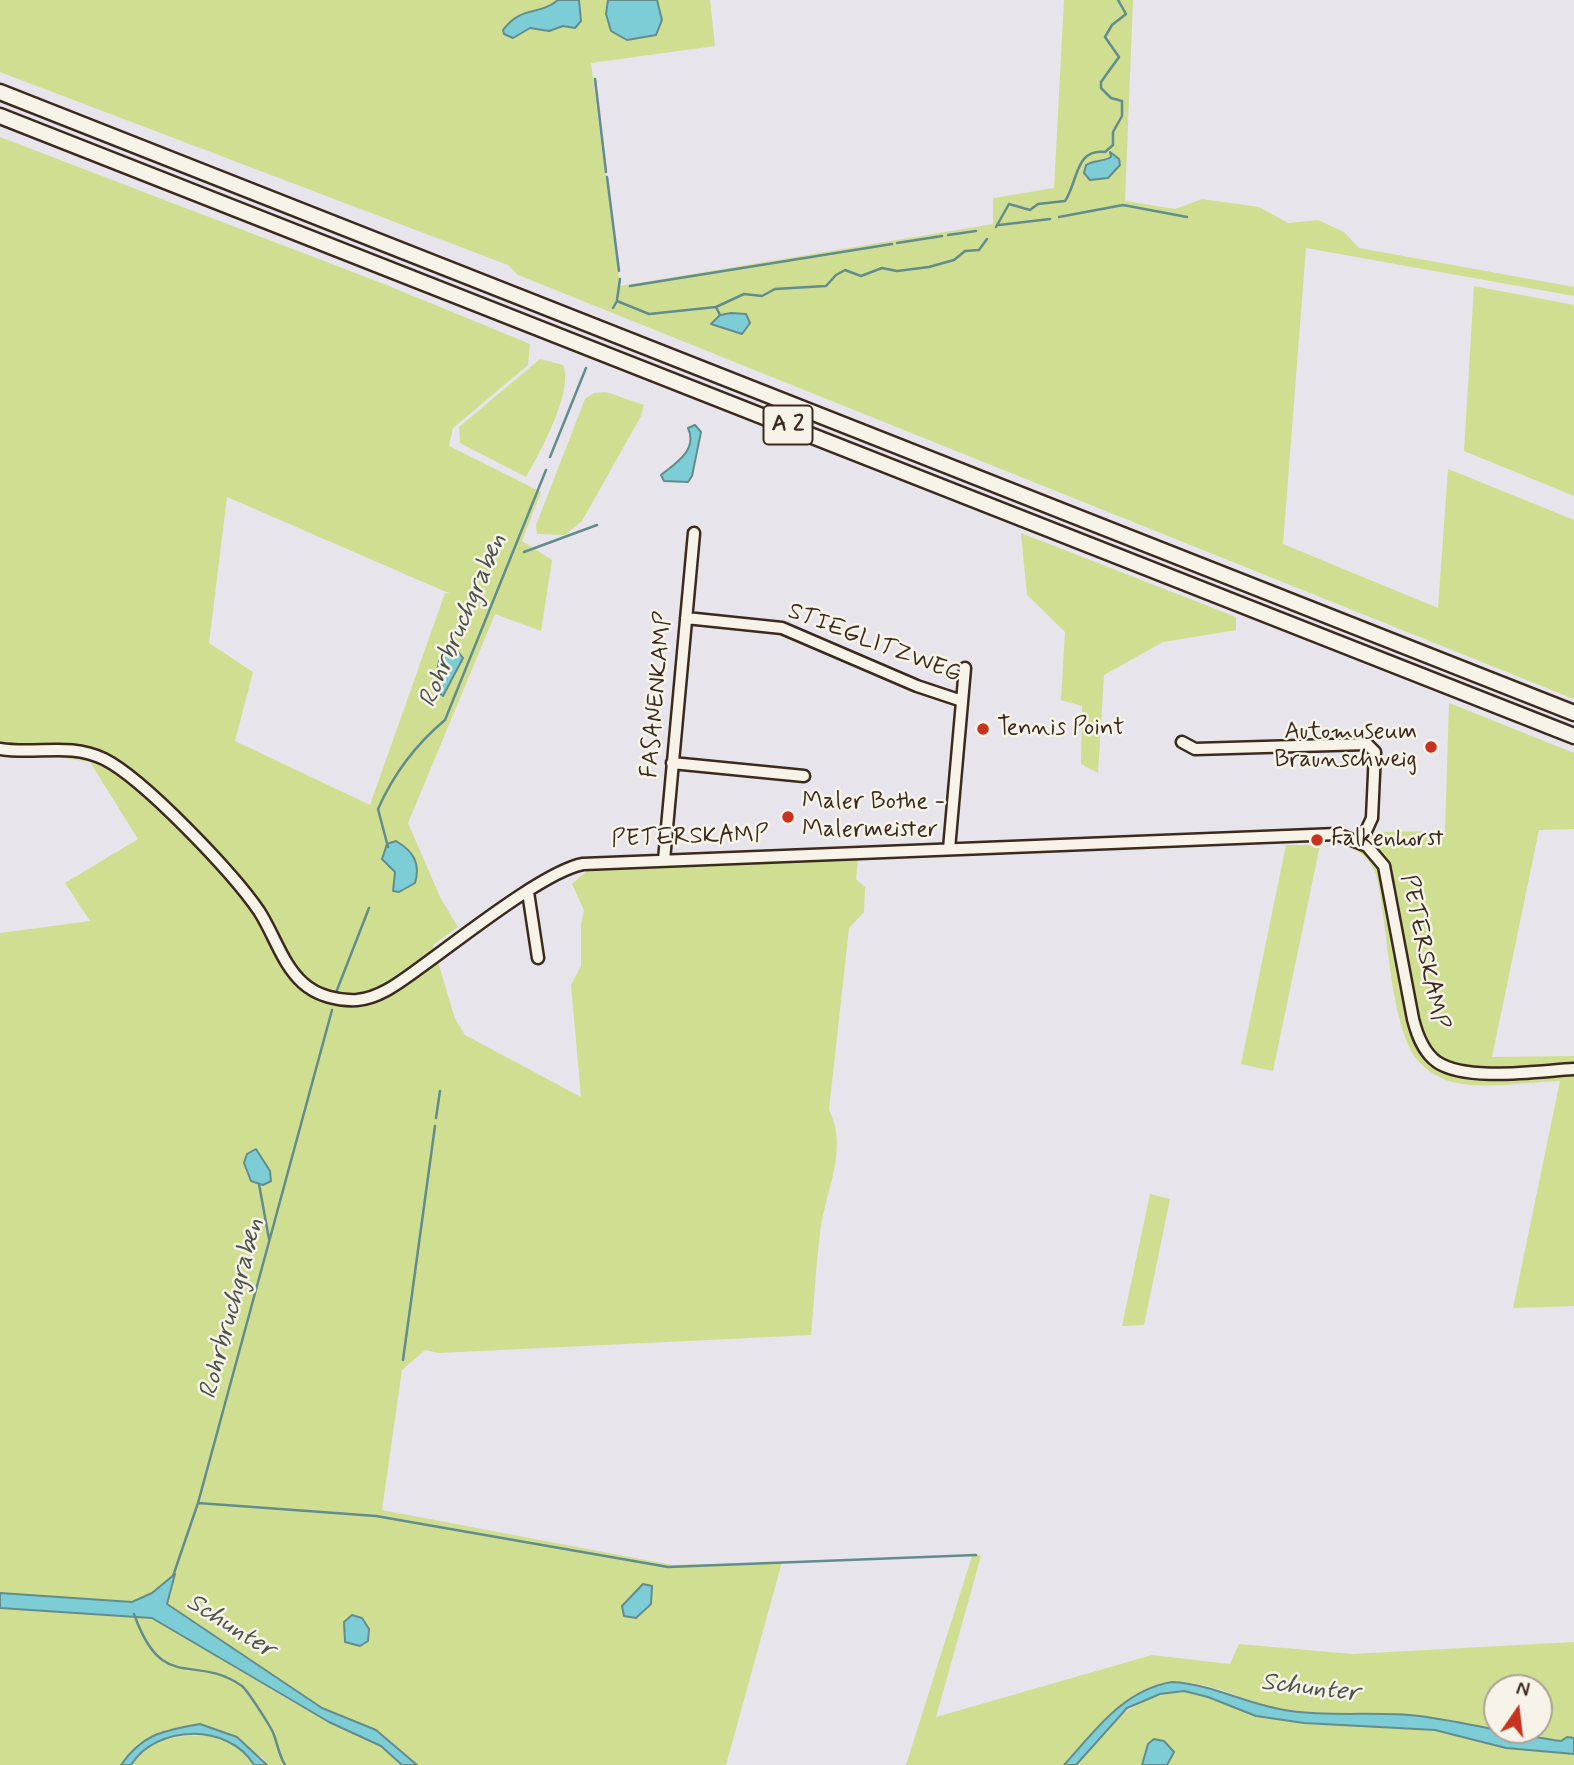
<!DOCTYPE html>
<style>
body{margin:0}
#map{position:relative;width:1574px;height:1765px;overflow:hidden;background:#e7e4eb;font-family:Mynerve,sans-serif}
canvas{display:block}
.north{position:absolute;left:1483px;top:1674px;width:70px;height:70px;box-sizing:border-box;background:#f7f3e8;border:2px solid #aca397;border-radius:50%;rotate:14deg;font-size:19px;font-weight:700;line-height:28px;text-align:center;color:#3b2a1e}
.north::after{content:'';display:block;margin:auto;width:24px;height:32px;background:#c8321e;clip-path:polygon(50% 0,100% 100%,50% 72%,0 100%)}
</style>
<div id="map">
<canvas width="1574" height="1765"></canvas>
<div class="north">N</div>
</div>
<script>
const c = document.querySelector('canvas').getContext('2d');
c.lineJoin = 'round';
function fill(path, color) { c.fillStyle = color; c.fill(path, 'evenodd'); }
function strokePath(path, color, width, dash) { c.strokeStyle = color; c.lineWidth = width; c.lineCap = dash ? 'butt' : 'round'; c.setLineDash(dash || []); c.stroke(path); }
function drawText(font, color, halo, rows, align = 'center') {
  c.font = font + ' Mynerve,sans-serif'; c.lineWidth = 5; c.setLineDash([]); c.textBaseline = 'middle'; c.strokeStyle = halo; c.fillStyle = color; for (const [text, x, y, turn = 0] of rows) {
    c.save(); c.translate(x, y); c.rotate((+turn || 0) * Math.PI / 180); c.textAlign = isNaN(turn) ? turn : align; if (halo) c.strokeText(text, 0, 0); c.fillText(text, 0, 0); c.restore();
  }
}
fill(new Path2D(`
 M 0,0 L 710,0 L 715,46 L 591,63 L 620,286 L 993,224 L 993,198 L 1054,188 L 1064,0 L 1133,0 L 1125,201 L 1175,209 L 1202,199 L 1259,207 L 1288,223 L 1318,220 L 1344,232 L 1359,248 L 1574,287 L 1574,296 L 1306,248 L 1283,544 L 1438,608 L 1448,469 L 1574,520 L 1574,699 L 518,275 L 508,265 L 0,72 Z
 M 0,137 L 384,284 L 530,344 L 528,365 L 453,428 L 449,446 L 541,492 L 522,541 L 552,560 L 541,631 L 495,614 L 408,823 L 440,897 L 458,927 L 433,945 L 455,1019 L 465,1035 L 581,1097 L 571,985 L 581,966 L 581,924 L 584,910 L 572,884 L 591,867 L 858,860 L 856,879 L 865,887 L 864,912 L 849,928 L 829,1110 C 849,1148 825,1193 820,1232 C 816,1266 814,1301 811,1335 L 439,1353 L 425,1350 L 402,1370 L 382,1510 L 672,1565 L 782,1562 L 726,1765 L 417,1765 L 376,1731 L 322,1708 L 166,1604 L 175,1576 L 152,1593 L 132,1602 L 0,1593 L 0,933 L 90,921 L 65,883 L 138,839 L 90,762 L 0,748 ZM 227,497 L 451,594 L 445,593 L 370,805 L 235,741 L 253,672 L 209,643 Z
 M 1474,286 L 1574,305 L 1574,496 L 1464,451 Z
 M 540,359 L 563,365 C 574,391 540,453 526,477 L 460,443 L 459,427 Z
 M 606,392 L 644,405 L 641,416 L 582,521 L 565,535 L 537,534 L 536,525 L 585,399 L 594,393 Z
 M 1021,533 L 1236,617 L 1236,630 L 1163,642 L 1104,675 L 1098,773 L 1081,764 L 1082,706 L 1061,700 L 1065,632 L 1027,595 Z
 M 1449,703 L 1574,753 L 1574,829 L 1539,830 L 1492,1057 L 1574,1056 L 1574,1306 L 1513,1308 L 1560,1081 C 1525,1082 1485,1090 1452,1082 C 1437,1078 1421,1067 1413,1054 C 1389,1013 1388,924 1376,874 C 1369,858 1360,850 1342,845 L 1380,832 L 1445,831 Z
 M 1286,845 L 1320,845 L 1273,1071 L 1241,1064 Z
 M 1150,1194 L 1170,1199 L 1144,1325 L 1122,1326 Z
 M 973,1553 L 981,1556 L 936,1717 L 1152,1655 L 1230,1664 L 1239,1644 L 1352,1654 L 1574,1642 L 1574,1738 L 1567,1737 L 1561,1742 C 1514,1735 1468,1723 1420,1716 C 1377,1710 1332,1718 1288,1711 C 1246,1704 1202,1674 1160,1684 C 1118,1694 1091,1736 1064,1765 L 906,1765 ZM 1497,1688 L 1539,1688 L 1539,1730 L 1497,1730 Z
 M 0,1608 L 152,1618 L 294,1703 L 381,1746 L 402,1765 L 267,1765 L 263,1758 L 200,1724 L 136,1745 L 121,1765 L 0,1765 Z
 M 1184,1691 L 1208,1697 L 1256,1716 L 1304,1723 L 1435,1730 L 1506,1748 L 1574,1754 L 1574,1765 L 1076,1765 C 1113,1724 1125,1698 1184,1691 Z
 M 207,1735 L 233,1743 L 254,1765 L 131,1765 C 149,1737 177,1736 207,1735 Z`), '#d0de91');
const water = new Path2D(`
 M 558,0 L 579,0 L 581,21 L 575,28 L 563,26 L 549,31 L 530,28 L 513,38 L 504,34 L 503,30 C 522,5 539,16 558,0 Z
 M 608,0 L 657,0 L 662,20 L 656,35 L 627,40 L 611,31 L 606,14 Z
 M 1110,152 L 1119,159 L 1120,165 L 1108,178 L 1090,180 L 1084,173 L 1086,165 C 1094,160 1103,162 1111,157 Z
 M 731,313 L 746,314 L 750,323 L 742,334 L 711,324 L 720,315 Z
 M 695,425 L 701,432 L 692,476 L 688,482 L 664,481 L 661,475 C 676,463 698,450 688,428 Z
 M 455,648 L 463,658 L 443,696 L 433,688 L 441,653 Z
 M 396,841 C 413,851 421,863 415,883 L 399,892 L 393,891 L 395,872 L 382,859 L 387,844 Z
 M 256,1149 L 270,1171 L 271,1181 L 263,1185 L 251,1181 L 244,1163 L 247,1154 Z
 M 175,1574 L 167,1604 L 322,1708 L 376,1730 L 417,1765 L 402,1765 L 381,1746 L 329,1722 L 152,1618 L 0,1608 L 0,1593 L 132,1602 L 152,1593 Z
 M 643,1584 L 652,1586 L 651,1604 L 636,1618 L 624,1616 L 622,1606 Z
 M 352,1615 L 362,1618 L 369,1629 L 368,1641 L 360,1646 L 345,1642 L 344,1622 Z
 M 1172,1682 C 1214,1684 1249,1706 1291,1711 C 1333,1717 1377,1711 1419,1716 C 1467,1722 1513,1735 1561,1741 L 1567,1737 L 1574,1738 L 1574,1754 L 1506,1748 L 1435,1730 L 1304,1723 L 1256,1716 L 1208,1697 L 1184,1691 L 1160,1694 L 1127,1708 L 1076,1765 L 1064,1765 C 1095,1731 1123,1690 1172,1682 Z
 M 200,1724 L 237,1737 L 267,1765 L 254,1765 C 229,1723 156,1724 131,1765 L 121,1765 C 143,1733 164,1731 200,1724 Z
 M 1154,1739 L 1164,1741 L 1174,1752 L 1167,1765 L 1142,1765 L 1148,1744 Z`);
fill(water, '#7dcdd7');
strokePath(water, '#638c8d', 2);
strokePath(new Path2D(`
 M 595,79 L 606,172
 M 607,177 L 619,271
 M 1059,217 L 1123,205 L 1187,217
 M 999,225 L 1050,219
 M 996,227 L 1009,204 L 1030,210 L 1038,204 L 1065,201 C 1078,182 1075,148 1105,152 L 1113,145 L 1113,132 L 1122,116 L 1122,101 L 1111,98 L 1101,88 L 1101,82 L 1119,57 L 1105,37 L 1112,25 L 1126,14 L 1118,0
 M 948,235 L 976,231
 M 897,243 L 942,236
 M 630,286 L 892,244
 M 617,300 L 620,279
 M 716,307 L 720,315
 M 613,308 L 617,301 L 649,314 L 716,307 L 744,294 L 762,296 L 775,289 L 826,286 L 836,275 L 845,270 L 861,276 L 882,268 L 897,271 L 929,267 L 954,260 L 965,251 L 979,250 L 987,239
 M 550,457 L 586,368
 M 524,552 L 597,525
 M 388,847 L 378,809 C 394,773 415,745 445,720 L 546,470
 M 337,990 L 369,908
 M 436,1118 L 440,1091
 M 259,1184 L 269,1239
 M 403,1360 L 435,1126
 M 198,1503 L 376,1516 L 668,1567 L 976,1555
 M 173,1576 L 198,1503 L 332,1010
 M 134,1614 C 163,1695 193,1652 242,1686 C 247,1690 272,1728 274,1735 C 278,1746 279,1755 285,1765`), '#638c8d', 2.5);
const minor = new Path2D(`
 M 686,618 L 782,628 L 917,686 L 962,701
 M 1182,742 L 1195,749 L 1367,744 L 1375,752 L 1372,818 L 1361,842
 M 0,749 C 36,755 69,742 104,759 C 144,779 233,873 259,911 C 274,934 282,964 303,983 C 317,996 339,1001 357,1000 C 380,998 400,982 418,969 C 455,943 544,871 583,864 L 1337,834 L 1367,846 L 1384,866 L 1413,1019 C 1417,1035 1423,1052 1437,1062 C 1467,1082 1538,1071 1574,1069
 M 672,763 L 804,776
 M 949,849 L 965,668
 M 664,860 L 694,533
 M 528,892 L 538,958`);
const highway = new Path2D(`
 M 0,92 L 1574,713
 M 0,116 L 1574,736`);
strokePath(minor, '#3b2a1e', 15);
strokePath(highway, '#3b2a1e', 19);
strokePath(minor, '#f7f3e8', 10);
strokePath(highway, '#f7f3e8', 14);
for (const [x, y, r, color] of [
 [983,729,7,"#c8321e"],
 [1431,747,7,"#c8321e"],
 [788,817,7,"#c8321e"],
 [1317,840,7,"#c8321e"]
]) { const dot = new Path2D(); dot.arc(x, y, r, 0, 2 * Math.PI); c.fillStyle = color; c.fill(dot); strokePath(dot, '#f7f3e8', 2.5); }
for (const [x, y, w] of [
 [788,425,49]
]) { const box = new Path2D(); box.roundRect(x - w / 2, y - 19.5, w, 39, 5); c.fillStyle = '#f7f3e8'; c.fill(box); strokePath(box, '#3b2a1e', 2); }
drawText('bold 23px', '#3b2a1e', null, [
 ["A 2",788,425]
]);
drawText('24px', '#3b2a1e', '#f7f3e8', [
 ["STIEGLITZWEG",874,644,21],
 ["FASANENKAMP",658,695,-85],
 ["PETERSKAMP",690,838,-2],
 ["PETERSKAMP",1423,952,78]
]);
drawText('24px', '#3b2a1e', '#f7f3e8', [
 ["Tennis Point",997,729],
 ["Automuseum",1417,733,"right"],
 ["Braunschweig",1417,761,"right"],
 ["Maler Bothe -",802,803],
 ["Malermeister",802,831],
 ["Falkenhorst",1331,840]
], 'left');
drawText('italic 26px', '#4c534c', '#f7f3e8', [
 ["Rohrbruchgraben",464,621,-67],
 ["Rohrbruchgraben",233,1309,-75],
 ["Schunter",230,1627,32],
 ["Schunter",1310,1689,7]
]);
</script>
